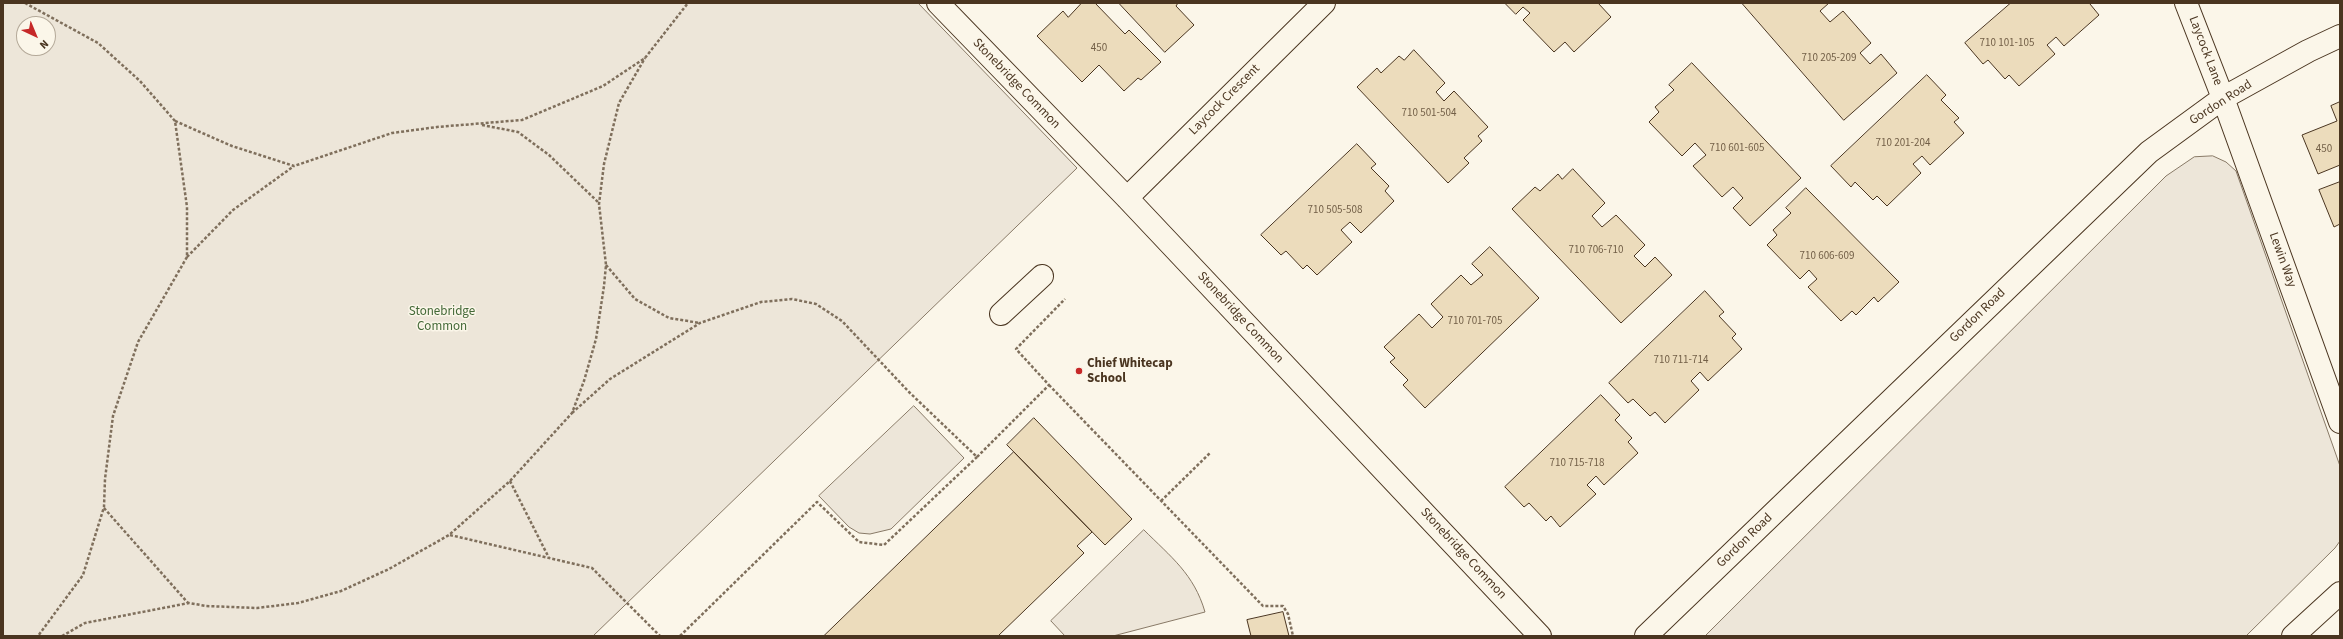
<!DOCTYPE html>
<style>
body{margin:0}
#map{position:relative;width:2343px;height:639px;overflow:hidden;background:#fbf6e9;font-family:"Source Sans 3",sans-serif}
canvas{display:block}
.frame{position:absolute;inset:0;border:4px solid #4a3520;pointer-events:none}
.north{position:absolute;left:16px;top:16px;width:40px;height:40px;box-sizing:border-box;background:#fbf6e9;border:1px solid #b4a999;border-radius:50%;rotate:136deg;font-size:11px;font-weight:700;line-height:16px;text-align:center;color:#4a3520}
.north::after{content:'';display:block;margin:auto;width:14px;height:18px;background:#c62828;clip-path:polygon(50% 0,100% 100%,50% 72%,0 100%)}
</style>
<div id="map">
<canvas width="2343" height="639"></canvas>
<div class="frame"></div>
<div class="north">N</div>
</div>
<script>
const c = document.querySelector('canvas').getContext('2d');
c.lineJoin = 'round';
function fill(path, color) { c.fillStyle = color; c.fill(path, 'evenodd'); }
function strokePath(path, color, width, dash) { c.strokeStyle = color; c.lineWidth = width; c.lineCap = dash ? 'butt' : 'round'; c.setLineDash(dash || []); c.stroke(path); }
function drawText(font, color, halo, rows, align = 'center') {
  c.font = font + ' "Source Sans 3",sans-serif'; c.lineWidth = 3; c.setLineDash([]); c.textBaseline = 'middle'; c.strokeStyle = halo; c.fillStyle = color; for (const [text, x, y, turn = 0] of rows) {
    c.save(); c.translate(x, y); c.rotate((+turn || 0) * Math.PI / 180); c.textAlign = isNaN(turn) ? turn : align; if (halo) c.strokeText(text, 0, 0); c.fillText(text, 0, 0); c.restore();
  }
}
const green = new Path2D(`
 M 3,3 L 918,3 L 1077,168 L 593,636 L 3,636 ZM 24,24 L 48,24 L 48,48 L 24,48 Z
 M 2213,156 L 2226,162 L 2236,171 L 2340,466 L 2340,541 L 2335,548 L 2246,636 L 1705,636 L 2166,176 L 2194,157 Z
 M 914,406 L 964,458 L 891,529 L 870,534 L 859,533 L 849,527 L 819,496 Z
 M 1144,530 C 1171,557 1194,574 1205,612 L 1113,636 L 1065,636 L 1051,621 Z`);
fill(green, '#ede6d9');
strokePath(green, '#887966', 1);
const building = new Path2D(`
 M 1082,3 L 1095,3 L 1125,34 L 1129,30 L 1161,62 L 1141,80 L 1138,78 L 1124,91 L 1099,65 L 1082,82 L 1037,36 L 1063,11 L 1068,17 Z
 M 1119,3 L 1178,3 L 1176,6 L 1194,25 L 1165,52 Z
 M 1505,3 L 1598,3 L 1611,17 L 1574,52 L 1565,42 L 1554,52 L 1523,20 L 1530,13 L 1523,7 L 1516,14 Z
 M 1742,3 L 1829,3 L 1820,11 L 1830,22 L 1843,11 L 1871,43 L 1860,53 L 1870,64 L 1881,54 L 1897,73 L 1844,120 Z
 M 2011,3 L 2091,3 L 2090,4 L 2099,15 L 2064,46 L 2056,37 L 2047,45 L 2055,54 L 2019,86 L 2009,75 L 2005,79 L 1988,60 L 1983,64 L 1965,43 Z
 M 1414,50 L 1445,83 L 1436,92 L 1444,101 L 1454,91 L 1488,127 L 1478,136 L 1482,141 L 1464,158 L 1469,163 L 1448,183 L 1357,87 L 1377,68 L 1381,73 L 1399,56 L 1404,60 Z
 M 1692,63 L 1801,178 L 1750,226 L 1733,208 L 1743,198 L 1733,187 L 1722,197 L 1693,166 L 1706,155 L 1695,143 L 1682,156 L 1649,122 L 1659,112 L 1655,107 L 1674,90 L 1669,85 Z
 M 1927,75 L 1946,95 L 1941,100 L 1959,118 L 1954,122 L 1964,133 L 1930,165 L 1922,156 L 1913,164 L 1921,173 L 1887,206 L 1877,196 L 1873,200 L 1855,182 L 1851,187 L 1831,166 Z
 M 2340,102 L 2340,165 L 2318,174 L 2302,135 L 2337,121 L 2331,106 Z
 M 1357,144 L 1376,164 L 1371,168 L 1389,186 L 1385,191 L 1394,201 L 1361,233 L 1350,222 L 1341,230 L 1352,242 L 1317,275 L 1307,265 L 1303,269 L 1286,251 L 1281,255 L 1261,235 Z
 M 1573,169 L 1605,203 L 1592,216 L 1602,227 L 1616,215 L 1645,245 L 1634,256 L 1645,267 L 1655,257 L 1672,275 L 1621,323 L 1512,209 L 1535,187 L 1540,191 L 1558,174 L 1562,179 Z
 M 2340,182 L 2340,224 L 2334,227 L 2319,190 Z
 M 1806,188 L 1899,282 L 1878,302 L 1874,297 L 1856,315 L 1852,311 L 1841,321 L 1808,287 L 1817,279 L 1809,270 L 1800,279 L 1767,245 L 1777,235 L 1773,230 L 1791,213 L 1786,208 Z
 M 1490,247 L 1539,298 L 1425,408 L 1403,385 L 1408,380 L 1390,362 L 1395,358 L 1384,347 L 1419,314 L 1432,328 L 1443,317 L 1431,304 L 1461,275 L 1471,285 L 1483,275 L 1472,264 Z
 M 1705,291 L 1724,312 L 1719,316 L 1736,334 L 1732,338 L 1742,349 L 1708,381 L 1700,372 L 1691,381 L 1699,390 L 1665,423 L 1655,412 L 1650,416 L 1633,399 L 1628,403 L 1609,383 Z
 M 1601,395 L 1620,415 L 1615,420 L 1632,438 L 1628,442 L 1638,453 L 1604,485 L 1596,476 L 1587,485 L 1596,494 L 1560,527 L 1551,516 L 1546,521 L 1529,503 L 1524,507 L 1505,487 Z
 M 1034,418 L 1132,519 L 1105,545 L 1007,445 Z
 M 1014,452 L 1092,532 L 1077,546 L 1084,553 L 998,636 L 824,636 Z
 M 1283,612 L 1289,636 L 1251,636 L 1247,620 Z`);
fill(building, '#ecdcbc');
strokePath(building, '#4a3520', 1);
const minor = new Path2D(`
 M 938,3 L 1127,198 L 1540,636
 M 2186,3 L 2223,98 L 2340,422
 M 1127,198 L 1324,3
 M 1001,314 L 1042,276
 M 1646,636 L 2149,152 L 2223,98 L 2308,51 L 2340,36
 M 2293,636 L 2340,593`);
strokePath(minor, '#4a3520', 24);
strokePath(new Path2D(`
 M 25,3 L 98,43 L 140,81 L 175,121 L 187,207 L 187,257 L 138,342 L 113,416 L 105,479 L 104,507 L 83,575 L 38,636
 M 175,121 L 232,146 L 294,166 L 392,133 L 437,127 L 522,120 L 603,86 L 645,58 L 688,3
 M 482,125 L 518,132 L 549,155 L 599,203
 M 187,257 L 233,210 L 294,166
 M 606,265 L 635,299 L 669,318 L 700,323
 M 1049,385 L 1263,606 L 1283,606 L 1288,614 L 1293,636
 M 572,413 L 610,379 L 700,323 L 761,302 L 792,299 L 816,304 L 842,321 L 909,392 L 977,457 L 1049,385 L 1016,349 L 1065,299
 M 510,481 L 549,558
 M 1161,501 L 1211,452
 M 104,508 L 188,603
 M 450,535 L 592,568 L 660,636
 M 62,636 L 85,623 L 189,603 L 206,606 L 257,608 L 298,603 L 341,591 L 389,569 L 449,535 L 510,481 L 572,413 L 584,381 L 596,339 L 604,286 L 606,265 L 599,204 L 604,164 L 619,103 L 645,58
 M 680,636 L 817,502 L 859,542 L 884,545 L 977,457`), '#7f6f5c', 2.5, [3, 2]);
strokePath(minor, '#fbf6e9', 22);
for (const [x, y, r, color] of [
 [1079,371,4,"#c62828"]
]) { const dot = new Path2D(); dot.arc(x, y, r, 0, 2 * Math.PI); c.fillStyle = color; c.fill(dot); strokePath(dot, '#fbf6e9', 1.5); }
drawText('11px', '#725f47', null, [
 ["710 101-105",2007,44],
 ["450",1099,49],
 ["710 205-209",1829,59],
 ["710 501-504",1429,114],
 ["710 201-204",1903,144],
 ["710 601-605",1737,149],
 ["450",2324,150],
 ["710 505-508",1335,211],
 ["710 706-710",1596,251],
 ["710 606-609",1827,257],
 ["710 701-705",1475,322],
 ["710 711-714",1681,361],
 ["710 715-718",1577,464]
]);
drawText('13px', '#4a3520', '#fbf6e9', [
 ["Laycock Lane",2205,51,69],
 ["Stonebridge Common",1016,84,46],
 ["Laycock Crescent",1225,100,-45],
 ["Gordon Road",2221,103,-33],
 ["Lewin Way",2282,260,70],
 ["Gordon Road",1978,316,-44],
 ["Stonebridge Common",1240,318,47],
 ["Gordon Road",1745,541,-44],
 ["Stonebridge Common",1463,554,47]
]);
drawText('13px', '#436837', '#fbf6e9', [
 ["Stonebridge",442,312],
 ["Common",442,327]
]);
drawText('bold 13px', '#4a3520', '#fbf6e9', [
 ["Chief Whitecap",1087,364],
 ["School",1087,379]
], 'left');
</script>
